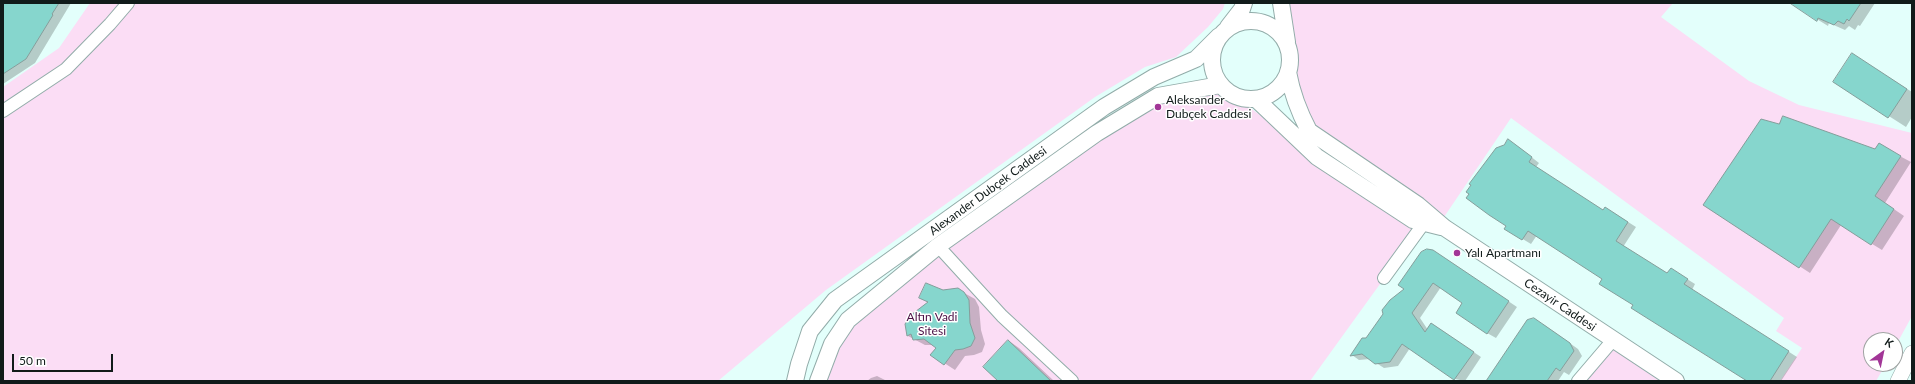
<!DOCTYPE html>
<meta charset="utf-8">
<style>
body{margin:0}
#map{position:relative;width:1915px;height:384px;overflow:hidden;background:#e3fffb;font-family:Lato,sans-serif}
canvas{display:block}
.frame{position:absolute;inset:0;border:4px solid #111b1a;pointer-events:none}
.north{position:absolute;left:1863px;top:332px;width:40px;height:40px;box-sizing:border-box;background:#fff;border:1px solid #a0a4a3;border-radius:50%;rotate:33deg;font-size:11px;font-weight:700;line-height:16px;text-align:center;color:#111b1a}
.north::after{content:'';display:block;margin:auto;width:14px;height:18px;background:#a23697;clip-path:polygon(50% 0,100% 100%,50% 72%,0 100%)}
.scale{position:absolute;left:12px;top:354px;width:101px;height:18px;box-sizing:border-box;border:2px solid #111b1a;border-top:0;padding-left:5px;font-size:12px;line-height:14px;white-space:nowrap;color:#111b1a;-webkit-text-stroke:3px #fff;paint-order:stroke}
</style>
<div id="map">
<canvas width="1915" height="384"></canvas>
<div class="frame"></div>
<div class="north">K</div>
<div class="scale">50 m</div>
</div>
<script>
const c = document.querySelector('canvas').getContext('2d');
c.lineJoin = 'round';
function fill(path, color) { c.fillStyle = color; c.fill(path, 'evenodd'); }
function strokePath(path, color, width, dash) { c.strokeStyle = color; c.lineWidth = width; c.lineCap = dash ? 'butt' : 'round'; c.setLineDash(dash || []); c.stroke(path); }
function drawText(font, color, halo, rows, align = 'center') {
  c.font = font + ' Lato,sans-serif'; c.lineWidth = 3; c.setLineDash([]); c.textBaseline = 'middle'; c.strokeStyle = halo; c.fillStyle = color; for (const [text, x, y, turn = 0] of rows) {
    c.save(); c.translate(x, y); c.rotate((+turn || 0) * Math.PI / 180); c.textAlign = isNaN(turn) ? turn : align; if (halo) c.strokeText(text, 0, 0); c.fillText(text, 0, 0); c.restore();
  }
}
fill(new Path2D(`
 M 90,3 L 1225,3 L 1223,9 L 1208,27 L 1176,57 L 1145,67 L 1095,97 L 826,290 L 718,381 L 3,381 L 3,87 L 59,48 Z
 M 1281,3 L 1673,3 L 1661,17 L 1749,81 L 1799,105 L 1912,133 L 1912,316 L 1895,347 L 1895,340 L 1871,340 L 1871,364 L 1886,364 L 1876,381 L 1780,381 L 1802,348 L 1776,331 L 1784,318 L 1511,118 L 1440,223 L 1309,131 L 1288,72 L 1290,62 Z
 M 1192,89 L 1230,93 L 1317,157 L 1424,223 L 1310,381 L 818,381 L 848,320 L 1097,133 Z
 M 1613,340 L 1676,381 L 1578,381 Z`), '#fbddf5');
fill(new Path2D(`
 M 3,3 L 71,3 L 35,63 L 3,84 Z
 M 1791,3 L 1875,3 L 1860,26 L 1858,25 L 1855,30 L 1849,26 L 1845,30 L 1829,23 L 1828,26 Z
 M 1852,54 L 1912,92 L 1912,117 L 1906,127 L 1834,81 Z
 M 1516,145 L 1539,163 L 1536,167 L 1604,211 L 1614,213 L 1636,227 L 1623,247 L 1668,274 L 1679,274 L 1695,284 L 1692,290 L 1797,357 L 1781,381 L 1749,381 L 1634,305 L 1603,278 L 1537,235 L 1531,244 L 1506,229 Z
 M 1879,145 L 1911,162 L 1885,203 L 1904,216 L 1882,250 L 1841,225 L 1810,273 L 1705,205 L 1875,150 Z
 M 1441,256 L 1517,307 L 1496,338 L 1487,333 L 1464,303 L 1441,287 L 1420,318 L 1428,330 L 1432,324 L 1481,357 L 1465,381 L 1455,379 L 1410,348 L 1398,366 L 1384,368 L 1370,359 L 1359,360 L 1352,355 L 1367,339 L 1406,289 Z
 M 957,289 L 975,299 L 979,307 L 981,330 L 985,344 L 982,352 L 974,355 L 965,356 L 955,370 L 932,355 L 937,347 L 933,345 L 925,345 L 908,336 L 929,303 L 920,298 Z
 M 1543,324 L 1578,349 L 1582,356 L 1569,375 L 1564,372 L 1558,381 L 1487,381 Z
 M 1009,341 L 1019,348 L 1054,381 L 1000,381 Z
 M 877,376 L 887,381 L 867,381 L 871,378 Z`), '#0003');
const building = new Path2D(`
 M 3,3 L 59,3 L 52,14 L 53,15 L 26,59 L 3,74 Z
 M 1790,3 L 1861,3 L 1849,21 L 1847,19 L 1844,24 L 1838,21 L 1834,25 L 1818,18 L 1817,21 Z
 M 1852,53 L 1907,89 L 1888,118 L 1833,82 Z
 M 1783,116 L 1875,149 L 1879,143 L 1901,156 L 1875,196 L 1894,209 L 1871,245 L 1831,219 L 1799,268 L 1703,205 L 1761,119 L 1779,124 Z
 M 1508,139 L 1532,157 L 1529,162 L 1603,210 L 1605,207 L 1628,222 L 1616,241 L 1667,273 L 1671,268 L 1688,279 L 1684,284 L 1789,351 L 1770,381 L 1747,381 L 1631,308 L 1633,305 L 1599,284 L 1602,279 L 1528,231 L 1522,240 L 1504,229 L 1506,226 L 1489,215 L 1466,198 L 1469,194 L 1466,192 L 1471,185 L 1469,184 L 1496,148 L 1504,145 Z
 M 1427,249 L 1433,250 L 1509,301 L 1487,334 L 1456,313 L 1462,303 L 1433,283 L 1412,313 L 1425,332 L 1431,323 L 1474,352 L 1454,380 L 1402,344 L 1390,362 L 1375,364 L 1362,354 L 1350,356 L 1362,338 L 1366,338 L 1383,314 L 1382,310 L 1390,300 L 1404,289 L 1398,285 L 1421,252 Z
 M 926,283 L 943,290 L 958,288 L 964,292 L 969,300 L 970,323 L 975,338 L 971,346 L 963,349 L 955,350 L 944,365 L 930,355 L 936,348 L 924,339 L 913,340 L 911,334 L 907,336 L 905,324 L 911,315 L 928,302 L 919,298 Z
 M 1534,318 L 1570,343 L 1574,351 L 1560,371 L 1556,368 L 1547,381 L 1486,381 L 1527,320 Z
 M 1008,340 L 1051,381 L 998,381 L 983,367 Z`);
fill(building, '#86d6cd');
strokePath(building, '#859e9b', 1);
const minor = new Path2D(`
 M 3,111 L 66,69 L 110,24 L 128,3
 M 938,246 L 1002,316 L 1072,381
 M 1384,278 L 1424,223
 M 1578,381 L 1613,340`);
const tertiary = new Path2D(`
 M 1898,381 L 1912,353`);
const secondary = new Path2D(`
 M 1281,3 L 1287,42
 M1212 60a39 39 0 1 1 78 0a39 39 0 1 1-78 0Z
 M 1228,27 L 1242,9 L 1244,3
 M 1288,72 C 1292,94 1299,112 1309,131 L 1418,205 L 1445,228 L 1676,381
 M 1256,99 L 1317,157 L 1413,220 L 1441,227
 M 795,381 L 799,364 L 810,331 L 835,300 L 1104,107 L 1154,77 L 1196,59 L 1219,36
 M 818,381 L 832,344 L 848,320 L 938,246 L 1097,133 L 1158,96 L 1220,85`);
strokePath(minor, '#92aca9', 14);
strokePath(tertiary, '#92aca9', 16);
strokePath(secondary, '#92aca9', 18);
strokePath(minor, '#fff', 12);
strokePath(tertiary, '#fff', 15);
strokePath(secondary, '#fff', 16);
for (const [x, y, r, color] of [
 [1158,107,4,"#a23697"],
 [1457,253,4,"#a23697"]
]) { const dot = new Path2D(); dot.arc(x, y, r, 0, 2 * Math.PI); c.fillStyle = color; c.fill(dot); strokePath(dot, '#fff', 1.5); }
drawText('12px', '#111b1a', '#fff', [
 ["Aleksander",1166,100],
 ["Dubçek Caddesi",1166,114],
 ["Yalı Apartmanı",1465,253]
], 'left');
drawText('12px', '#111b1a', '#fff', [
 ["Alexander Dubçek Caddesi",988,191,-36],
 ["Cezayir Caddesi",1560,305,34]
]);
drawText('12px', '#4b1045', '#fff', [
 ["Altın Vadi",932,317],
 ["Sitesi",932,331]
]);
</script>
